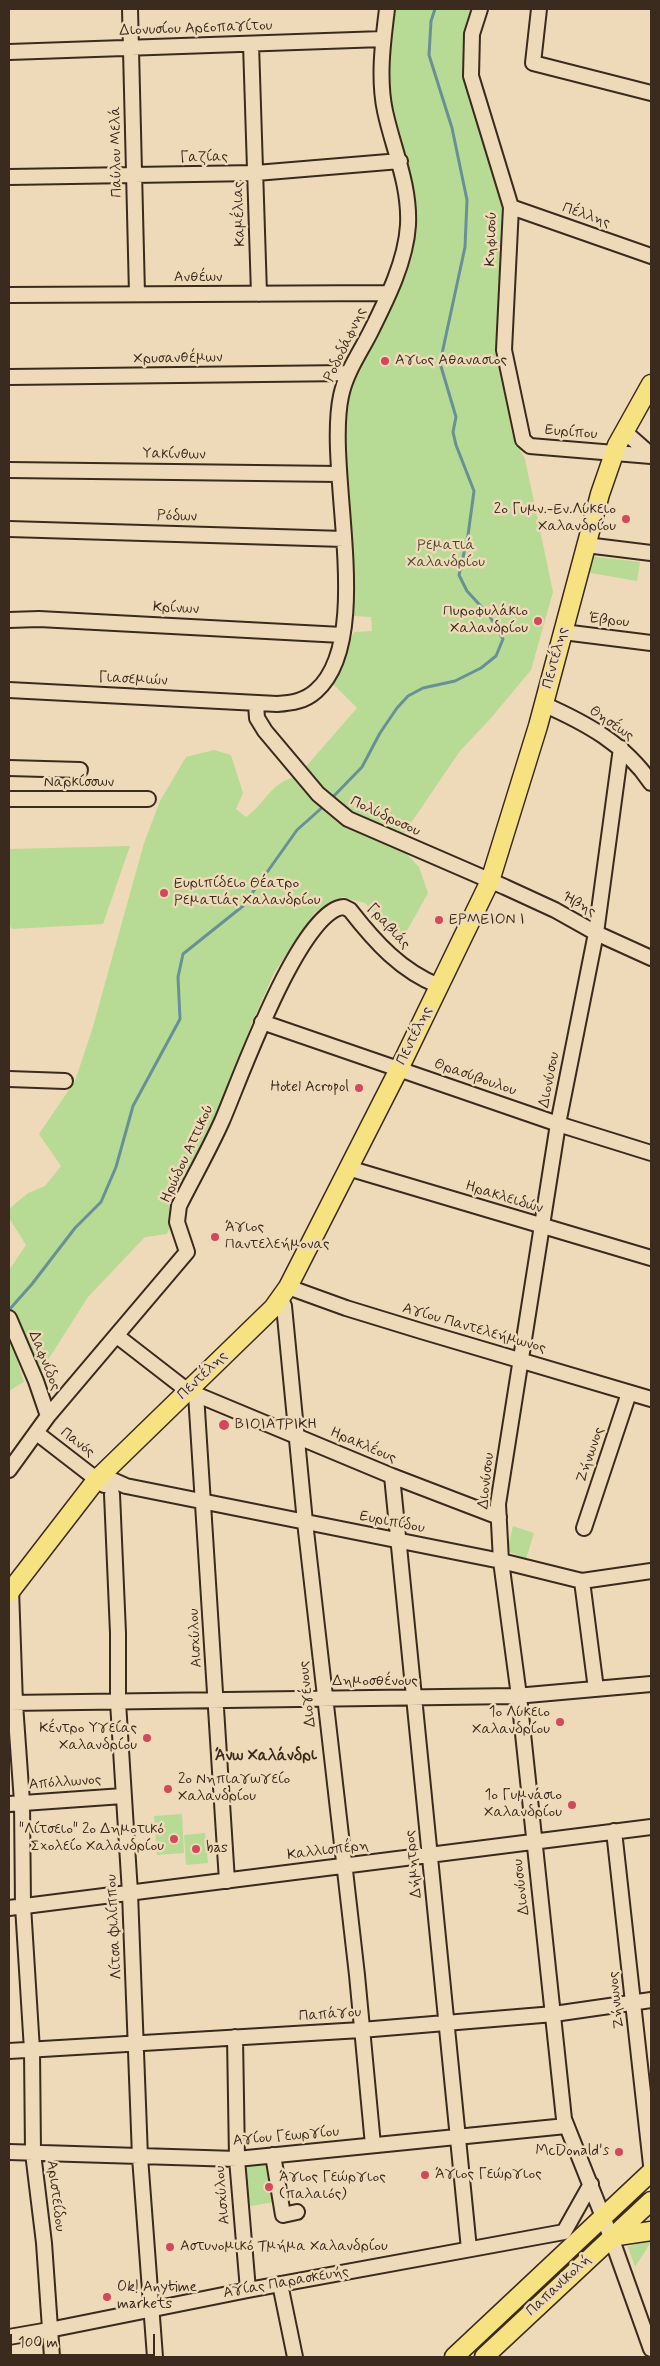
<!DOCTYPE html>
<meta charset="utf-8">
<style>
body{margin:0}
#map{position:relative;width:660px;height:2366px;overflow:hidden;background:#eedab8;font-family:Mynerve,sans-serif}
canvas{display:block}
.frame{position:absolute;inset:0;border:10px solid #3b2a1e;pointer-events:none}
.scale{position:absolute;left:10px;top:2334px;width:145px;height:22px;box-sizing:border-box;border:2px solid #3b2a1e;border-top:0;padding-left:6px;font-size:15px;line-height:18px;white-space:nowrap;color:#3b2a1e;-webkit-text-stroke:4px #eedab8;paint-order:stroke}
</style>
<div id="map">
<canvas width="660" height="2366"></canvas>
<div class="frame"></div>
<div class="scale">100 m</div>
</div>
<script>
const c = document.querySelector('canvas').getContext('2d');
c.lineJoin = 'round';
function fill(path, color) { c.fillStyle = color; c.fill(path, 'evenodd'); }
function strokePath(path, color, width, dash) { c.strokeStyle = color; c.lineWidth = width; c.lineCap = dash ? 'butt' : 'round'; c.setLineDash(dash || []); c.stroke(path); }
function drawText(font, color, halo, rows, align = 'center') {
  c.font = font + ' Mynerve,sans-serif'; c.lineWidth = 5; c.setLineDash([]); c.textBaseline = 'middle'; c.strokeStyle = halo; c.fillStyle = color; for (const [text, x, y, turn = 0] of rows) {
    c.save(); c.translate(x, y); c.rotate((+turn || 0) * Math.PI / 180); c.textAlign = isNaN(turn) ? turn : align; if (halo) c.strokeText(text, 0, 0); c.fillText(text, 0, 0); c.restore();
  }
}
fill(new Path2D(`
 M 389,9 L 472,9 L 465,33 L 464,77 L 503,212 L 498,306 L 498,360 L 513,436 L 525,459 L 553,592 L 531,670 L 491,718 L 460,751 L 400,839 L 344,810 L 303,770 L 357,708 L 331,682 L 354,632 L 372,631 L 371,617 L 353,616 L 342,408 L 350,378 L 393,301 L 413,252 L 415,208 L 405,160 L 385,94 Z
 M 589,556 L 640,562 L 637,581 L 585,572 Z
 M 214,750 L 231,755 L 243,793 L 236,809 L 246,817 C 264,805 271,782 295,777 L 334,819 L 405,852 L 419,867 L 428,893 L 404,936 L 384,925 L 365,903 L 343,897 L 315,912 L 274,973 L 251,1025 L 218,1116 L 186,1172 L 174,1217 L 167,1234 L 145,1237 L 88,1297 L 39,1374 L 9,1307 L 9,1270 L 26,1245 L 9,1218 L 9,1209 L 28,1193 L 45,1186 L 61,1166 L 39,1134 L 75,1081 L 92,1030 L 144,843 L 160,801 L 186,757 Z
 M 130,846 L 103,924 L 12,929 L 9,925 L 9,849 Z
 M 9,1335 L 24,1382 L 9,1391 Z
 M 513,1526 L 534,1533 L 526,1559 L 507,1551 Z
 M 182,1814 L 184,1853 L 157,1855 L 154,1816 Z
 M 205,1833 L 208,1863 L 186,1865 L 184,1835 Z
 M 280,2161 L 286,2200 L 245,2207 L 243,2165 Z
 M 651,2241 L 651,2242 L 635,2267 L 628,2247 L 643,2241 Z`), '#b7db95');
strokePath(new Path2D(`
 M 330,800 L 362,767 L 380,733 L 397,708 L 408,696 L 423,688 L 455,681 L 481,668 L 496,656 L 503,639 L 489,615 L 467,591 L 459,575 L 468,535 L 474,491 L 456,445 L 453,432 L 456,417 L 440,363 L 465,247 L 467,200 L 452,128 L 429,55 L 431,21 L 435,9
 M 9,1310 L 32,1284 L 75,1228 L 101,1202 L 116,1167 L 133,1106 L 180,1019 L 178,977 L 183,954 L 243,906 L 297,830 L 325,805`), '#699097', 3);
const minor = new Path2D(`
 M 130,9 L 137,294
 M 480,9 L 472,34 L 471,76 L 511,207 L 504,350 L 523,440 L 530,446 L 651,456
 M 539,9 L 533,63 L 651,93
 M 251,44 L 259,294
 M 9,52 L 383,39
 M 9,177 L 256,173 L 400,161
 M 511,207 L 651,256
 M 9,295 L 388,293
 M 9,377 L 348,373
 M 625,432 L 651,455
 M 9,470 L 339,474
 M 9,529 L 344,539
 M 586,545 L 651,553
 M 9,620 L 39,619 L 342,635
 M 563,632 L 651,643
 M 9,690 L 277,704 C 292,703 305,701 316,691 C 376,638 325,471 341,396 C 346,372 360,353 371,331 C 387,299 406,261 408,225 C 410,184 393,149 385,111 C 378,78 383,41 387,9
 M 256,704 L 257,718 L 265,731 L 318,794 L 348,819 L 505,887 L 555,910 L 596,933 L 651,958
 M 543,704 C 586,723 625,744 651,783
 M 621,748 L 596,933 L 558,1124 L 498,1504 L 501,1561 L 519,1696 L 564,2119 L 611,2237 L 651,2349
 M 9,768 L 80,770
 M 9,799 L 148,799
 M 262,1022 L 558,1124 L 651,1153
 M 9,1079 L 65,1081
 M 348,1168 L 651,1258
 M 288,1287 L 346,1308 L 421,1331 L 651,1399
 M 281,1299 L 284,1306 L 305,1522 L 357,1975 L 373,2145
 M 9,1318 L 36,1381 L 48,1416
 M 117,1336 L 188,1391 L 392,1476 L 499,1517
 M 196,1394 L 227,1881
 M 38,1434 L 104,1485
 M 9,1470 L 48,1416 L 187,1252 L 177,1222 L 179,1206 C 193,1178 209,1150 222,1121 C 239,1082 300,909 344,907 L 350,910 C 375,942 401,971 439,986
 M 101,1475 L 126,1486 L 501,1561 L 582,1581 L 651,1571
 M 392,1476 L 469,2249
 M 112,1494 L 118,1633 L 118,1702 L 130,1893 L 140,2157 L 155,2357
 M 584,1528 L 629,1393
 M 582,1581 L 596,1689
 M 11,1589 L 15,1704 L 22,1802 L 23,1906 L 32,2050 L 33,2153 L 44,2243 L 52,2357
 M 9,1703 L 516,1696 L 651,1684
 M 9,1804 L 123,1796
 M 614,1831 L 651,2165
 M 9,1908 L 651,1827
 M 235,2037 L 237,2159 L 248,2290
 M 9,2051 L 361,2030 L 554,2014 L 651,2000
 M 9,2152 L 237,2159 L 566,2126
 M 273,2155 L 283,2215 L 297,2212
 M 280,2284 L 295,2357
 M 9,2337 L 49,2330 L 248,2290 L 564,2232 L 591,2184`);
const major = new Path2D(`
 M 9,1593 L 97,1479 L 273,1308 L 288,1287 L 399,1069 L 490,881 L 538,726 L 600,494 L 617,445 L 651,384
 M 611,2237 L 651,2231
 M 454,2357 L 651,2172
 M 484,2357 L 651,2201`);
strokePath(minor, '#3b2a1e', 18);
strokePath(major, '#3b2a1e', 21);
strokePath(minor, '#eedab8', 14);
strokePath(major, '#f6e281', 18);
for (const [x, y, r, color] of [
 [385,361,5,"#d1495b"],
 [626,519,5,"#d1495b"],
 [538,621,5,"#d1495b"],
 [164,893,5,"#d1495b"],
 [439,920,5,"#d1495b"],
 [359,1088,5,"#d1495b"],
 [215,1237,5,"#d1495b"],
 [224,1425,6,"#d1495b"],
 [560,1722,5,"#d1495b"],
 [147,1738,5,"#d1495b"],
 [168,1789,5,"#d1495b"],
 [572,1805,5,"#d1495b"],
 [174,1839,5,"#d1495b"],
 [196,1849,5,"#d1495b"],
 [619,2152,5,"#d1495b"],
 [425,2175,5,"#d1495b"],
 [269,2187,5,"#d1495b"],
 [170,2247,5,"#d1495b"],
 [107,2297,5,"#d1495b"]
]) { const dot = new Path2D(); dot.arc(x, y, r, 0, 2 * Math.PI); c.fillStyle = color; c.fill(dot); strokePath(dot, '#eedab8', 2); }
drawText('15px', '#3b2a1e', '#eedab8', [
 ["Διονυσίου Αρεοπαγίτου",196,29,-2],
 ["Παύλου Μελά",117,152,-91],
 ["Γαζίας",204,158,-1],
 ["Καμέλιας",240,214,-92],
 ["Πέλλης",586,216,19],
 ["Κηφισού",492,239,-88],
 ["Ανθέων",198,278],
 ["Ροδοδάφνης",346,345,-65],
 ["Χρυσανθέμων",178,359,-1],
 ["Ευρίπου",571,433,5],
 ["Υακίνθων",174,455,1],
 ["Ρόδων",177,517,2],
 ["Κρίνων",176,609,3],
 ["Έβρου",609,621,7],
 ["Πεντέλης",556,658,-75],
 ["Γιασεμιών",133,680,3],
 ["Θησέως",611,724,34],
 ["Ναρκίσσων",79,783],
 ["Πολύδροσου",385,817,25],
 ["Ήβης",579,905,29],
 ["Γραβιάς",388,927,47],
 ["Πεντέλης",415,1036,-64],
 ["Θρασύβουλου",475,1078,19],
 ["Διονύσου",550,1080,-79],
 ["Ηρώδου Αττικού",188,1154,-65],
 ["Ηρακλειδών",504,1198,17],
 ["Αγίου Παντελεήμωνος",474,1329,16],
 ["Δαφνίδος",44,1361,68],
 ["Πεντέλης",203,1376,-44],
 ["Πανός",77,1443,37],
 ["Ηρακλέους",363,1446,23],
 ["Ζήνωνος",591,1455,-71],
 ["Διονύσου",487,1481,-84],
 ["Ευριπίδου",392,1523,11],
 ["Αισχύλου",196,1638,-93],
 ["Δημοσθένους",375,1682],
 ["Διογένους",308,1694,-96],
 ["Απόλλωνος",65,1783,-4],
 ["Καλλισπέρη",328,1851,-7],
 ["Δήμητρος",414,1864,-96],
 ["Διονύσου",522,1887,-97],
 ["Λίτσα Φιλίππου",115,1927,-93],
 ["Ζήνωνος",617,2000,-96],
 ["Παπάγου",330,2015,-4],
 ["Αγίου Γεωργίου",286,2137,-5],
 ["Αισχύλου",223,2195,-95],
 ["Αριστείδου",55,2196,83],
 ["Αγίας Παρασκευής",286,2283,-10],
 ["Παπανικολή",559,2286,-43]
]);
drawText('15px', '#3b2a1e', '#eedab8', [
 ["Αγιος Αθανασιος",395,361],
 ["2ο Γυμν.-Εν.Λύκειο",616,510,"right"],
 ["Χαλανδρίου",616,527,"right"],
 ["Πυροφυλάκιο",528,612,"right"],
 ["Χαλανδρίου",528,629,"right"],
 ["Ευριπίδειο Θέατρο",174,884],
 ["Ρεματιάς Χαλανδρίου",174,901],
 ["ΕΡΜΕΙΟΝ Ι",449,920],
 ["Hotel Acropol",349,1088,"right"],
 ["Άγιος",225,1228],
 ["Παντελεήμονας",225,1245],
 ["ΒΙΟΙΑΤΡΙΚΗ",235,1425],
 ["1ο Λύκειο",550,1713,"right"],
 ["Χαλανδρίου",550,1730,"right"],
 ["Κέντρο Υγείας",137,1729,"right"],
 ["Χαλανδρίου",137,1746,"right"],
 ["2ο Νηπιαγωγείο",178,1780],
 ["Χαλανδρίου",178,1797],
 ["1ο Γυμνάσιο",562,1796,"right"],
 ["Χαλανδρίου",562,1813,"right"],
 ["\"Λίτσειο\" 2ο Δημοτικό",164,1830,"right"],
 ["Σχολείο Χαλανδρίου",164,1847,"right"],
 ["bas",206,1849],
 ["McDonald's",609,2152,"right"],
 ["Άγιος Γεώργιος",435,2175],
 ["Άγιος Γεώργιος",279,2178],
 ["(παλαιός)",279,2195],
 ["Αστυνομικό Τμήμα Χαλανδρίου",180,2247],
 ["Ok! Anytime",117,2288],
 ["markets",117,2305]
], 'left');
drawText('15px', '#4e4530', '#eedab8', [
 ["Ρεματιά",446,546],
 ["Χαλανδρίου",446,563]
]);
drawText('bold 16px', '#3b2a1e', '#eedab8', [
 ["Άνω Χαλάνδρι",266,1757]
]);
</script>
